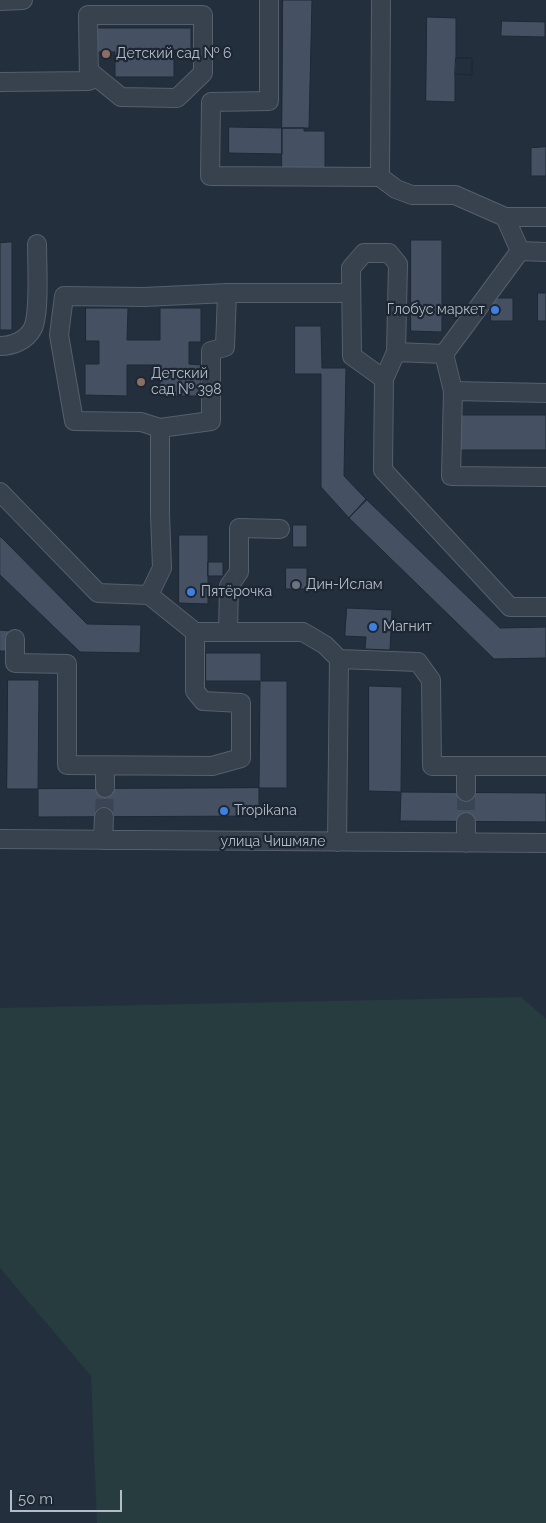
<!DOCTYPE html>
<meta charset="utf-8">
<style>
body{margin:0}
#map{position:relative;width:546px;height:1523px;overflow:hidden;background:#242f3e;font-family:Raleway,sans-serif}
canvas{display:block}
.scale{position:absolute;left:10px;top:1490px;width:112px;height:22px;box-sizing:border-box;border:2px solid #b4bcc9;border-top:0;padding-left:6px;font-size:15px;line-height:18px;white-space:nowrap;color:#b4bcc9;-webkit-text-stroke:4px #1d2633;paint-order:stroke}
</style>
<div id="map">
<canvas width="546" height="1523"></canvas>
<div class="scale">50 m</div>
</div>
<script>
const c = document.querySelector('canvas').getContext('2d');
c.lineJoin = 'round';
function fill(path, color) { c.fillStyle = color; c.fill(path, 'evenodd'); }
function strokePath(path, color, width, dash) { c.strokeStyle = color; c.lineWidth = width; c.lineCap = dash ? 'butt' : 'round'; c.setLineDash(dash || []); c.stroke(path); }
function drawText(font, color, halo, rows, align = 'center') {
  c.font = font + ' Raleway,sans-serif'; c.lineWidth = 4.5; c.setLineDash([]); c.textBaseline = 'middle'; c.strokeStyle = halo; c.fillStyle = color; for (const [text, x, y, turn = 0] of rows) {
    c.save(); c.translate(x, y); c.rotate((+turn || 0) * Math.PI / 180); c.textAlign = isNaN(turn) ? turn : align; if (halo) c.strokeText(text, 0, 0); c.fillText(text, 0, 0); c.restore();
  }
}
fill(new Path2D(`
 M 521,997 L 546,1019 L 546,1523 L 97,1523 L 91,1376 L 0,1268 L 0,1008 Z`), '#263c3f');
const building = new Path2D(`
 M 283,0 L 312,0 L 309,128 L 282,128 Z
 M 427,17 L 456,18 L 456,58 L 472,58 L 472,75 L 455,74 L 455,102 L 426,101 Z
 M 502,21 L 545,22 L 545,37 L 501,36 Z
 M 94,28 L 191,28 L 191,50 L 174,50 L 174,77 L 115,77 L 115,52 L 94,52 Z
 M 456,58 L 472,58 L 472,75 L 455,74 Z
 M 229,127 L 282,128 L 282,154 L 229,153 Z
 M 282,128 L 304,128 L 304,131 L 325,131 L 325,169 L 282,169 Z
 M 546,147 L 546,176 L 531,176 L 531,148 Z
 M 411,240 L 442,240 L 442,332 L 411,331 Z
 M 12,242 L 12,330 L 0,330 L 0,243 Z
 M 538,293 L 546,293 L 546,321 L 538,321 Z
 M 491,298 L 513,298 L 513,321 L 491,321 Z
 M 86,308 L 128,308 L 127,340 L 160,340 L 160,308 L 201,308 L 201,342 L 189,342 L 189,364 L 201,365 L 201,396 L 160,396 L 160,365 L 127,365 L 127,396 L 85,395 L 85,364 L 99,364 L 99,341 L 86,341 Z
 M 295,326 L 321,326 L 322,368 L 346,368 L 344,476 L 366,499 L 349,518 L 321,487 L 321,374 L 295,374 Z
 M 461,415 L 546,415 L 546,450 L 460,450 Z
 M 367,500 L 500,628 L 546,627 L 546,658 L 494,659 L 349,518 Z
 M 293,525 L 307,525 L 307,547 L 293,547 Z
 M 179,535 L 208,535 L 208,604 L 179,603 Z
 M 0,536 L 87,624 L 141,625 L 140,653 L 80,652 L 0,575 Z
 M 208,562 L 223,562 L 223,576 L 208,576 Z
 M 286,568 L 307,568 L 307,589 L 286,589 Z
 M 347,608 L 392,610 L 390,650 L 365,649 L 366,637 L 345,636 Z
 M 0,630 L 10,631 L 10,651 L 0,651 Z
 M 206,653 L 261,653 L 261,681 L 287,681 L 287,788 L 259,788 L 260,681 L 206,681 Z
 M 8,680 L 39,680 L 38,789 L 7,789 Z
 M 369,686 L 402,687 L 401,792 L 546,793 L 546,822 L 400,821 L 401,792 L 369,791 Z
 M 259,788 L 259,816 L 38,817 L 38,789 Z`);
fill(building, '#455162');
strokePath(building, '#1f2835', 1);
strokePath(new Path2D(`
 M 466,792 L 466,822
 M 104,817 L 105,788`), '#3a4453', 18, [18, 9]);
const minor = new Path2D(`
 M 269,0 L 269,101 L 211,102 L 210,176 L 380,177 L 381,0
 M 0,1 L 23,0
 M 0,82 L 89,81 L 88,15 L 203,15 L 203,73 L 177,98 L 121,97 L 89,71
 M 380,177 L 396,189 L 412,195 L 455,195 L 505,217 L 520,251
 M 505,217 L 546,217
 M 364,253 L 389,253 L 398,264 L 396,352 L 384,379 L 352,356 L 351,268 Z
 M 227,293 L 225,347 L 211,351 L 211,421 L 160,428 L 141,422 L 74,421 L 59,335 L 64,296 L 144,297 L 227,293 L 351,293
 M 0,346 C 13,346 27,340 33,328 C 40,312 37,264 37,244
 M 396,352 L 444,354 L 520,251 L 546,252
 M 444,354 L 453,391
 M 384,379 L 383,470 L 510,607 L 546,607
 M 546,393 L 453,391 L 451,476 L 546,477
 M 0,492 L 98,593 L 149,595 L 195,632
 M 149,595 L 162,568 L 160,515 L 160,428
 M 228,632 L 229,586 L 239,572 L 239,528 L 280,529
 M 15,639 L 15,663 L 67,664 L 67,765 L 212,766 L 241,758 L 241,703 L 203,701 L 195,691 L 195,632 L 303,632 L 325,645 L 339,659 L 337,842
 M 339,659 L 418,662 L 431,680 L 432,766 L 546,766
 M 466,766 L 466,792
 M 105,788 L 105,766
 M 466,822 L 466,843
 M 0,839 L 546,843
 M 103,840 L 104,817`);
strokePath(minor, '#565f6c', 20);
strokePath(minor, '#38414e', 18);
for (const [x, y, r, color] of [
 [106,54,5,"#8d6e63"],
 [495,310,5,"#3f7fe0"],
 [141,382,5,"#8d6e63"],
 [296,585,5,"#6b7280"],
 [191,592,5,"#3f7fe0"],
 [373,627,5,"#3f7fe0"],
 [224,811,5,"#3f7fe0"]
]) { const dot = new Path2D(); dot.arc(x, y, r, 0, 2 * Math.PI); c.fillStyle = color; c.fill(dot); strokePath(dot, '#1d2633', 2); }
drawText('14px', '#b4bcc9', '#1d2633', [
 ["Детский сад № 6",116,54],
 ["Глобус маркет",485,310,"right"],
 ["Детский",151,374],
 ["сад № 398",151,390],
 ["Дин-Ислам",306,585],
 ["Пятёрочка",201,592],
 ["Магнит",383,627],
 ["Tropikana",234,811]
], 'left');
drawText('14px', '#b4bcc9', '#1d2633', [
 ["улица Чишмяле",273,842]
]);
</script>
